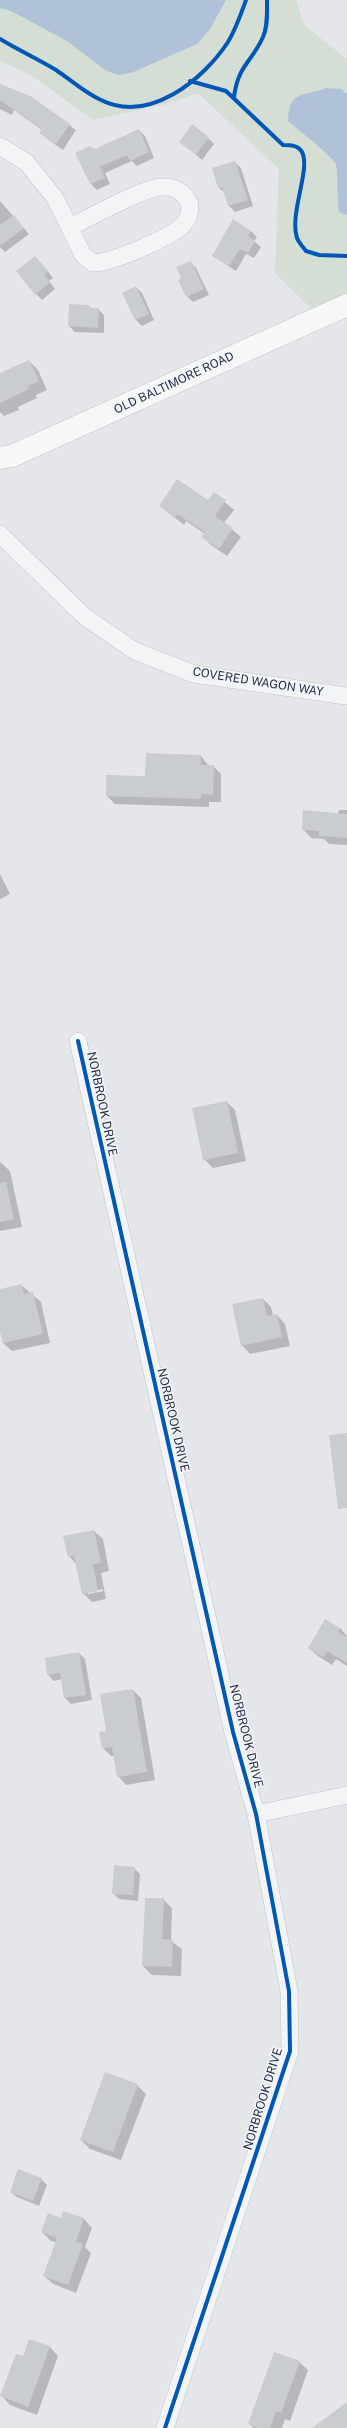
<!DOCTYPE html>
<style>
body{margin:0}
canvas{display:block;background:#e4e6ea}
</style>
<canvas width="347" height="2428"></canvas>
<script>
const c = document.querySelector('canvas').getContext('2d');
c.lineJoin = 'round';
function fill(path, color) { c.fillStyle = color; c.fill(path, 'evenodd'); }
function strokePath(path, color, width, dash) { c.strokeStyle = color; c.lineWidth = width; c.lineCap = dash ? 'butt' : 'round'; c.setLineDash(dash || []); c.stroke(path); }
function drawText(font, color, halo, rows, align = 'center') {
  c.font = font + ' "Public Sans",sans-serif'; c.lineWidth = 3; c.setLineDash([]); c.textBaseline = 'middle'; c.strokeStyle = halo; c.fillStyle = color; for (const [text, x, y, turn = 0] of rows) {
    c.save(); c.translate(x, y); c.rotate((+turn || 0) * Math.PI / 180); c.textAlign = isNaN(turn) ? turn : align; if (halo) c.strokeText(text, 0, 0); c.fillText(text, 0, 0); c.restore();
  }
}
fill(new Path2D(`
 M 0,0 L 296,0 L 304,25 L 347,59 L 347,305 L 319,316 L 275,273 L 279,169 L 198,93 L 166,104 L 93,120 L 31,75 L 0,61 Z`), '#d4ded4');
fill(new Path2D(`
 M 0,0 L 226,0 L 210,29 L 197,44 L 131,73 L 118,75 L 105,70 L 67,41 L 11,11 L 0,8 Z
 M 326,88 L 341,89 L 347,94 L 347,215 L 339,212 C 337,202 338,170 336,165 C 331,154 299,131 288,121 C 289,89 304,97 326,88 Z`), '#b0c2d7');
fill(new Path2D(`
 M 0,84 L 32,98 L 76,130 L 63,150 L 46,138 L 40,132 L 42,130 L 14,110 L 12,115 L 0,109 Z
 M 139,130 L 145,136 L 154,158 L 137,166 L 132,161 L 105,173 L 110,184 L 97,190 L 91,184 L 77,154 L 95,150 Z
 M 208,138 L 214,144 L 202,160 L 185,145 Z
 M 235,162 L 241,168 L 253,206 L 235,212 L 229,206 L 225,193 L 219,188 L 213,169 Z
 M 0,201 L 29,234 L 5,252 L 0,247 Z
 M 251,231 L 257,237 L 254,241 L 261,247 L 254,258 L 246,254 L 236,271 L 213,256 Z
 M 190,262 L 196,268 L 209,295 L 193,302 L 187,296 L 182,279 Z
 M 41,263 L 53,278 L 49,281 L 55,289 L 42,300 L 36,294 Z
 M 136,287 L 142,293 L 154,320 L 142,326 L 136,320 L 123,293 Z
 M 89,306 L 92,309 L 98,309 L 104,315 L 104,333 L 75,332 L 69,326 Z
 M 29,361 L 38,370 L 47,390 L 36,395 L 37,398 L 18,407 L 19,410 L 4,416 L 0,412 L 0,374 Z
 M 214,493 L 234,510 L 224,523 L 241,537 L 227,556 L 211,545 L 203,537 L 205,534 L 186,521 L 184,525 L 160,506 L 208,502 Z
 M 147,754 L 201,756 L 209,766 L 213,766 L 221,774 L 221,802 L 209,802 L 209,807 L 115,804 L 107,796 L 107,776 L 146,777 Z
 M 339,810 L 347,810 L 347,845 L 329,844 L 324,839 L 311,838 L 303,829 L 338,814 Z
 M 0,874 L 10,894 L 0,899 Z
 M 227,1102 L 235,1110 L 246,1161 L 213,1168 L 204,1159 Z
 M 0,1162 L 10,1171 L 22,1227 L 0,1231 Z
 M 21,1285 L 41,1302 L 50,1343 L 12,1351 L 3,1343 L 0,1328 L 0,1290 Z
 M 263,1299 L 271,1307 L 273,1316 L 277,1315 L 285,1324 L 290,1346 L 250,1354 L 242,1345 Z
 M 94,1531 L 103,1539 L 109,1571 L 101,1573 L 106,1599 L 92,1602 L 83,1593 L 77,1565 L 69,1556 ZM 103,1589 L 103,1591 L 88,1594 L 88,1592 Z
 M 340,1628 L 347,1636 L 347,1666 L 336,1659 L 332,1665 L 318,1656 L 309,1648 Z
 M 79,1653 L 85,1659 L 92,1700 L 71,1704 L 65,1698 L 62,1679 L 54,1681 L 48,1675 Z
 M 133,1690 L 141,1698 L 155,1780 L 126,1785 L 118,1776 L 114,1756 L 111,1756 L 103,1748 L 107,1732 Z
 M 134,1868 L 140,1874 L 138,1901 L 119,1899 L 113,1893 Z
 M 146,1899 L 163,1899 L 172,1908 L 171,1941 L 182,1949 L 181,1976 L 152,1975 L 143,1966 Z
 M 137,2085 L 146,2094 L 121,2160 L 90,2149 L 81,2140 Z
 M 41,2179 L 47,2185 L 39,2206 L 17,2197 L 11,2192 Z
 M 64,2212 L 84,2219 L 92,2228 L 85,2247 L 91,2253 L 76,2293 L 53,2284 L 44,2276 L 57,2243 L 51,2241 L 42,2232 L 61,2219 Z
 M 30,2340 L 50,2347 L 58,2356 L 37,2415 L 10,2405 L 2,2396 L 23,2357 Z
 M 299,2362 L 308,2370 L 290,2421 L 285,2419 L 282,2428 L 254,2428 L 249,2424 Z`), '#0003');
fill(new Path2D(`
 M 0,84 L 32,97 L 70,124 L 56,144 L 39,133 L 42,129 L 0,100 Z
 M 192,124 L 209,137 L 196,155 L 179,142 Z
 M 139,129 L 149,152 L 130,161 L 127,155 L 100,167 L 105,178 L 90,184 L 75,153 L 90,146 L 95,149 Z
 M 235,161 L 248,200 L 228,206 L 222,187 L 218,188 L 212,168 Z
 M 14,215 L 24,228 L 0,246 L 0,225 Z
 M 233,219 L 251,231 L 248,236 L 255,241 L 248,253 L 240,249 L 229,266 L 212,256 Z
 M 35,256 L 48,271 L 44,275 L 50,282 L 35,295 L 16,271 Z
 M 191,261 L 204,289 L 186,297 L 178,280 L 181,278 L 176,267 Z
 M 136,286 L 149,314 L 135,320 L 122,293 Z
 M 69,304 L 89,305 L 89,308 L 99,308 L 98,328 L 68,326 Z
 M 29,360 L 39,381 L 28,386 L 29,389 L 0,403 L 0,373 Z
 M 177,479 L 208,500 L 214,492 L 226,500 L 215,516 L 233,528 L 219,549 L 201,537 L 205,532 L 177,514 L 175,517 L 159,506 Z
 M 146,753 L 201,755 L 201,765 L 214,765 L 213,795 L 201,794 L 201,799 L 106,796 L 106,775 L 145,776 Z
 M 303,810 L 347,814 L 347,838 L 319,836 L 319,831 L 302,830 Z
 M 227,1101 L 238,1153 L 203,1160 L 192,1108 Z
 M 6,1182 L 14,1219 L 0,1222 L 0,1183 Z
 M 22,1284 L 24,1294 L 33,1292 L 43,1334 L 3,1343 L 0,1332 L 0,1289 Z
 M 263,1298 L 267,1316 L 277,1314 L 282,1337 L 241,1346 L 232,1304 Z
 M 347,1433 L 347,1508 L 338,1509 L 329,1435 Z
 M 94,1530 L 101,1563 L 93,1564 L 98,1591 L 82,1594 L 74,1556 L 68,1557 L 63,1536 Z
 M 325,1619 L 340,1628 L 338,1632 L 347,1637 L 347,1663 L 327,1651 L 323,1657 L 308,1648 Z
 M 79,1652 L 86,1695 L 64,1698 L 60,1673 L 47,1675 L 45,1658 Z
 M 133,1689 L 147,1772 L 117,1777 L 112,1747 L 102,1748 L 99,1732 L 106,1731 L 100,1694 Z
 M 114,1865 L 135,1867 L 133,1895 L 112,1894 Z
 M 145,1898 L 164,1898 L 162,1939 L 173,1940 L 172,1967 L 142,1966 Z
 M 105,2072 L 138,2084 L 113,2152 L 80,2140 Z
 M 18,2169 L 42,2178 L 33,2201 L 10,2192 Z
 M 63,2211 L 84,2218 L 76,2241 L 83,2244 L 68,2285 L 43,2276 L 57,2238 L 41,2232 L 48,2213 L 61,2218 Z
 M 29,2339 L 50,2346 L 28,2407 L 0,2396 L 16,2354 L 23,2356 Z
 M 274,2352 L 300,2361 L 281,2413 L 276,2411 L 270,2428 L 259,2428 L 248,2424 Z
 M 347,2402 L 347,2428 L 312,2428 Z`), '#cacdd0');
const street = new Path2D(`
 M 0,146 L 26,162 L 55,198 L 83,255 L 93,263 C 112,263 169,238 183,225 C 189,219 190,212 190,205 C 185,192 175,186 161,187 C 142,188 89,218 70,227
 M 0,534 L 85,617 L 135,651 L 194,674 L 347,696
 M 78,1041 L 233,1732 L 256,1814 L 289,1991 L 290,2051 L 165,2428
 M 256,1814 L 347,1795`);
const secondary = new Path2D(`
 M 0,458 L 12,456 L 347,305`);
strokePath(street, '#c2c4c8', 18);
strokePath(secondary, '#c2c4c8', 23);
strokePath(street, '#f3f4f6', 17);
strokePath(secondary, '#f7f7f8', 22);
strokePath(new Path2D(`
 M 0,39 C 18,50 38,59 56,70 C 71,80 85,93 101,100 C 149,124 203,80 228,42 C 236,29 241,14 246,0
 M 190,81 L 226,91 L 283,145 C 290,145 298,145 302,152 C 311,169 289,214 297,238 C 299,243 303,247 306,251 L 319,255 L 347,256
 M 234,97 C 238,65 252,62 263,37 C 268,26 267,12 267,0
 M 78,1041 L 233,1732 L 256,1814 L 289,1991 L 290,2051 L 165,2428`), '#0057b8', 4);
drawText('12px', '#283246', '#f2f5f9', [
 ["OLD BALTIMORE ROAD",174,383,-25],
 ["COVERED WAGON WAY",258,682,9],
 ["NORBROOK DRIVE",102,1104,78],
 ["NORBROOK DRIVE",173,1420,77],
 ["NORBROOK DRIVE",246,1736,76],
 ["NORBROOK DRIVE",263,2099,-73]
]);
</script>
